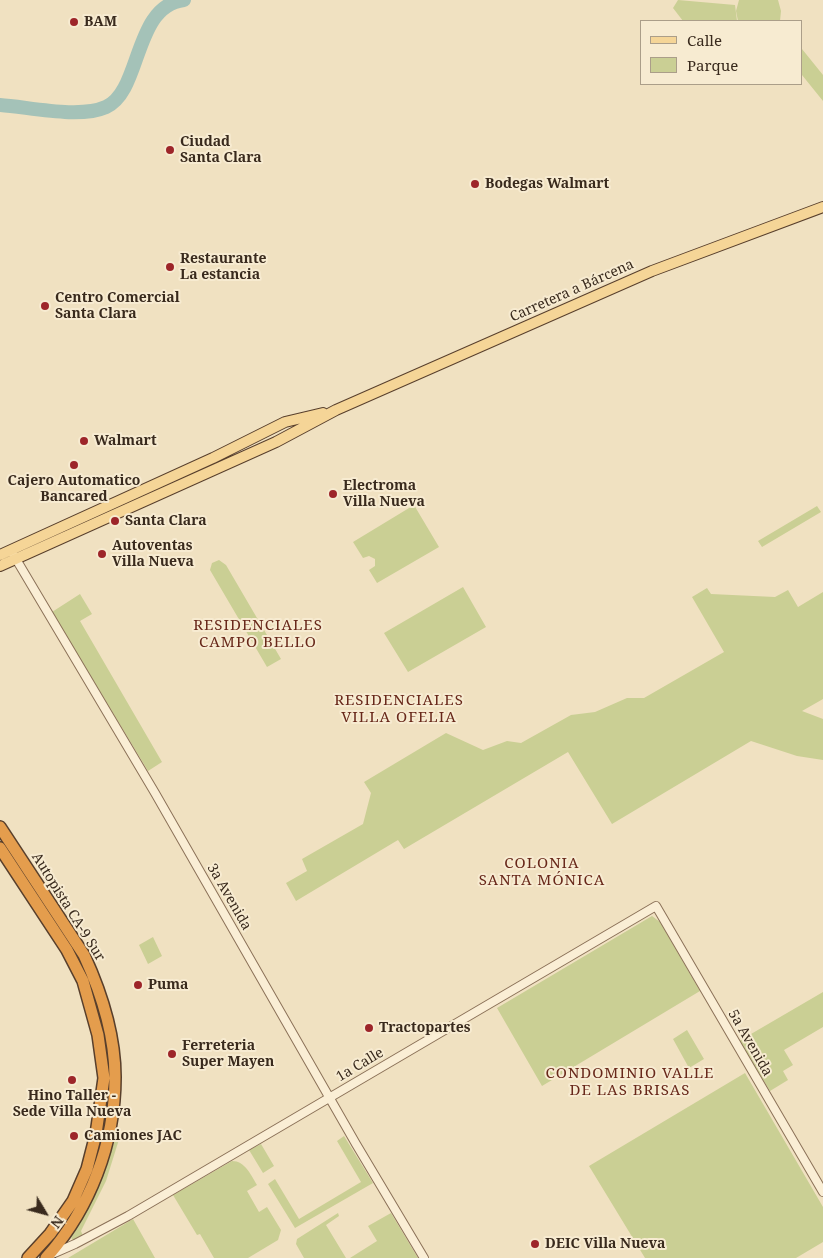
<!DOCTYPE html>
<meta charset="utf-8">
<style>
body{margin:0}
#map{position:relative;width:823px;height:1258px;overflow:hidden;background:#f0e1c1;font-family:"Noto Serif",serif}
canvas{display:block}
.legend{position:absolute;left:640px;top:20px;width:162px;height:65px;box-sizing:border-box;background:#f7ebd1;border:1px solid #ab9e89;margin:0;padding:6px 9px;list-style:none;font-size:15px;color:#392a1d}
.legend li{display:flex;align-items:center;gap:10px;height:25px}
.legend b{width:25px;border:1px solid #ab9e89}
.north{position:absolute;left:20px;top:1188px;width:50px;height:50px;-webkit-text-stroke:4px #f7ebd1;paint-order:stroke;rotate:127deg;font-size:14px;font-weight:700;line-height:20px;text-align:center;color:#392a1d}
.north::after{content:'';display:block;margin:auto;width:18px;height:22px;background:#392a1d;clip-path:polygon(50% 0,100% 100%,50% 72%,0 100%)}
</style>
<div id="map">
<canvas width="823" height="1258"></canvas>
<ul class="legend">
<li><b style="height:6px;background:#f5d597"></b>Calle</li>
<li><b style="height:14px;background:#cacf94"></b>Parque</li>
</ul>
<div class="north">N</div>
</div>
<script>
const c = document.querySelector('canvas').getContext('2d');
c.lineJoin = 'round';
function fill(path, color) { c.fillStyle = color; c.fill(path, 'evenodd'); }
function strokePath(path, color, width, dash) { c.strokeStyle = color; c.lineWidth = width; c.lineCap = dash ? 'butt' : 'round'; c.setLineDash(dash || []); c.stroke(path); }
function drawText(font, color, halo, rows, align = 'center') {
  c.font = font + ' "Noto Serif",serif'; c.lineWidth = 4; c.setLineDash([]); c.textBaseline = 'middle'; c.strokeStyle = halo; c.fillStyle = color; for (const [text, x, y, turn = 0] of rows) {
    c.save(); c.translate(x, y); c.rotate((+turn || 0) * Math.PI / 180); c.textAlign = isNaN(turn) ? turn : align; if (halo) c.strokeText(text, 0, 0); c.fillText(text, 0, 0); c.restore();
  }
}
fill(new Path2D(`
 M 678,0 L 735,5 L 737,21 L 683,21 L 673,8 Z
 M 739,0 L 778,0 L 781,11 L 780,21 L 738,21 L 736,11 Z
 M 802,49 L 823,75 L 823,101 L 802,75 Z
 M 414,505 L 439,547 L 377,583 L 369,570 L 375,566 L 375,559 L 369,556 L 363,558 L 353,542 Z
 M 817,506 L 821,512 L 762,547 L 758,541 Z
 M 219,560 L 226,565 L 281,659 L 267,667 L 210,570 L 212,563 Z
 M 463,587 L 486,627 L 408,672 L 384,633 Z
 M 707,588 L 711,594 L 775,597 L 788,590 L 798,607 L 823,592 L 823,699 L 802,711 L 823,719 L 823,760 L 797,756 L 751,741 L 612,824 L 568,752 L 404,849 L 398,840 L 296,901 L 286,883 L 307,871 L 302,859 L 363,824 L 371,793 L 364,782 L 446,733 L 483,750 L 507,741 L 521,743 L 571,715 L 595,712 L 627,698 L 644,698 L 724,652 L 692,597 Z
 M 80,594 L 92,614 L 80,621 L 162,762 L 148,771 L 52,612 Z
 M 652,916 L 660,922 L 700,991 L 542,1086 L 497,1008 Z
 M 153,937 L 162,956 L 148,964 L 139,945 Z
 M 823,992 L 823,1027 L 784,1050 L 793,1065 L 783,1071 L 788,1080 L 770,1091 L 739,1041 Z
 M 687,1030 L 704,1059 L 689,1068 L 673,1039 Z
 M 745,1073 L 823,1207 L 823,1242 L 796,1258 L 645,1258 L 589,1166 Z
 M 121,1133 L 106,1181 L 81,1231 L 83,1236 L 72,1240 L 71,1236 L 94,1197 L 117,1135 Z
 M 344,1136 L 373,1183 L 295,1228 L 268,1184 L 275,1179 L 299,1219 L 361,1182 L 337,1141 Z
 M 261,1144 L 274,1166 L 263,1173 L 249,1150 Z
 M 232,1161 C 245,1161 251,1175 257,1185 L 247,1191 L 259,1212 L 267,1207 L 281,1230 L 278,1240 L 248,1258 L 214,1258 L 200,1234 L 197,1235 L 173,1195 Z
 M 338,1213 L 339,1216 L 326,1225 L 346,1258 L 304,1258 L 296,1244 L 297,1239 Z
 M 391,1213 L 418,1258 L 350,1258 L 377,1241 L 368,1226 Z
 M 133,1219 L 155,1258 L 68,1258 Z`), '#cacf94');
strokePath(new Path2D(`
 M 0,105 C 29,107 79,119 106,107 C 142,91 133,6 184,0`), '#a4c2b8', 14);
const minor = new Path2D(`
 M 13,554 L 155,793 L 356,1144 L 424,1258
 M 50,1255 L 75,1244 L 128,1216 L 656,906 L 823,1192`);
const major = new Path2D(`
 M 0,555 L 213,458 L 285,422 L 323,413
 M 0,566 L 276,442 L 336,410 L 652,271 L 823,207`);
const highway = new Path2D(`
 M 0,827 L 84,955 C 101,992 115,1036 115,1077 C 115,1143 90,1209 46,1258
 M 0,848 L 67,950 L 83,981 L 98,1035 L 104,1078 L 96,1134 L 87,1169 L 73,1201 L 50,1234 L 28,1258`);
strokePath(minor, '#8b7158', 10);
strokePath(major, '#583f2c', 12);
strokePath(highway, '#583f2c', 14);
strokePath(minor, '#faeed5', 8);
strokePath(major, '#f5d597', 10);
strokePath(highway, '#e49d4d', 11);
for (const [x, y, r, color] of [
 [74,22,5,"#9d2529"],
 [170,150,5,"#9d2529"],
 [475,184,5,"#9d2529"],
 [170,267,5,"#9d2529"],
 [45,306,5,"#9d2529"],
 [84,441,5,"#9d2529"],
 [74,465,5,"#9d2529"],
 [333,494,5,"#9d2529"],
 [115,521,5,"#9d2529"],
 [102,554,5,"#9d2529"],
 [138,985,5,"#9d2529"],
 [369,1028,5,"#9d2529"],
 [172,1054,5,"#9d2529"],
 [72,1080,5,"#9d2529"],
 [74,1136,5,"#9d2529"],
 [535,1244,5,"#9d2529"]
]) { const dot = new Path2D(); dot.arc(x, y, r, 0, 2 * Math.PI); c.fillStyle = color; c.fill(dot); strokePath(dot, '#f7ebd1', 2); }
drawText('bold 14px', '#392a1d', '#f7ebd1', [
 ["BAM",84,22],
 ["Ciudad",180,142],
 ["Santa Clara",180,158],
 ["Bodegas Walmart",485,184],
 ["Restaurante",180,259],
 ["La estancia",180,275],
 ["Centro Comercial",55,298],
 ["Santa Clara",55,314],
 ["Walmart",94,441],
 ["Cajero Automatico",74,481,"center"],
 ["Bancared",74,497,"center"],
 ["Electroma",343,486],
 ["Villa Nueva",343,502],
 ["Santa Clara",125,521],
 ["Autoventas",112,546],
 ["Villa Nueva",112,562],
 ["Puma",148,985],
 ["Tractopartes",379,1028],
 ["Ferreteria",182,1046],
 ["Super Mayen",182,1062],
 ["Hino Taller -",72,1096,"center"],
 ["Sede Villa Nueva",72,1112,"center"],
 ["Camiones JAC",84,1136],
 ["DEIC Villa Nueva",545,1244]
], 'left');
drawText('14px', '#392a1d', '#f7ebd1', [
 ["Carretera a Bárcena",572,291,-24],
 ["3a Avenida",229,897,60],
 ["Autopista CA-9 Sur",68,907,58],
 ["5a Avenida",750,1043,60],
 ["1a Calle",360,1065,-31]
]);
c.letterSpacing = '1px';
drawText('15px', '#68281a', '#f7ebd1', [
 ["RESIDENCIALES",258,626],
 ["CAMPO BELLO",258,643],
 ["RESIDENCIALES",399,701],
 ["VILLA OFELIA",399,718],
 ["COLONIA",542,864],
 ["SANTA MÓNICA",542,881],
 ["CONDOMINIO VALLE",630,1074],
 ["DE LAS BRISAS",630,1091]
]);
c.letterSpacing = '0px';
</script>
